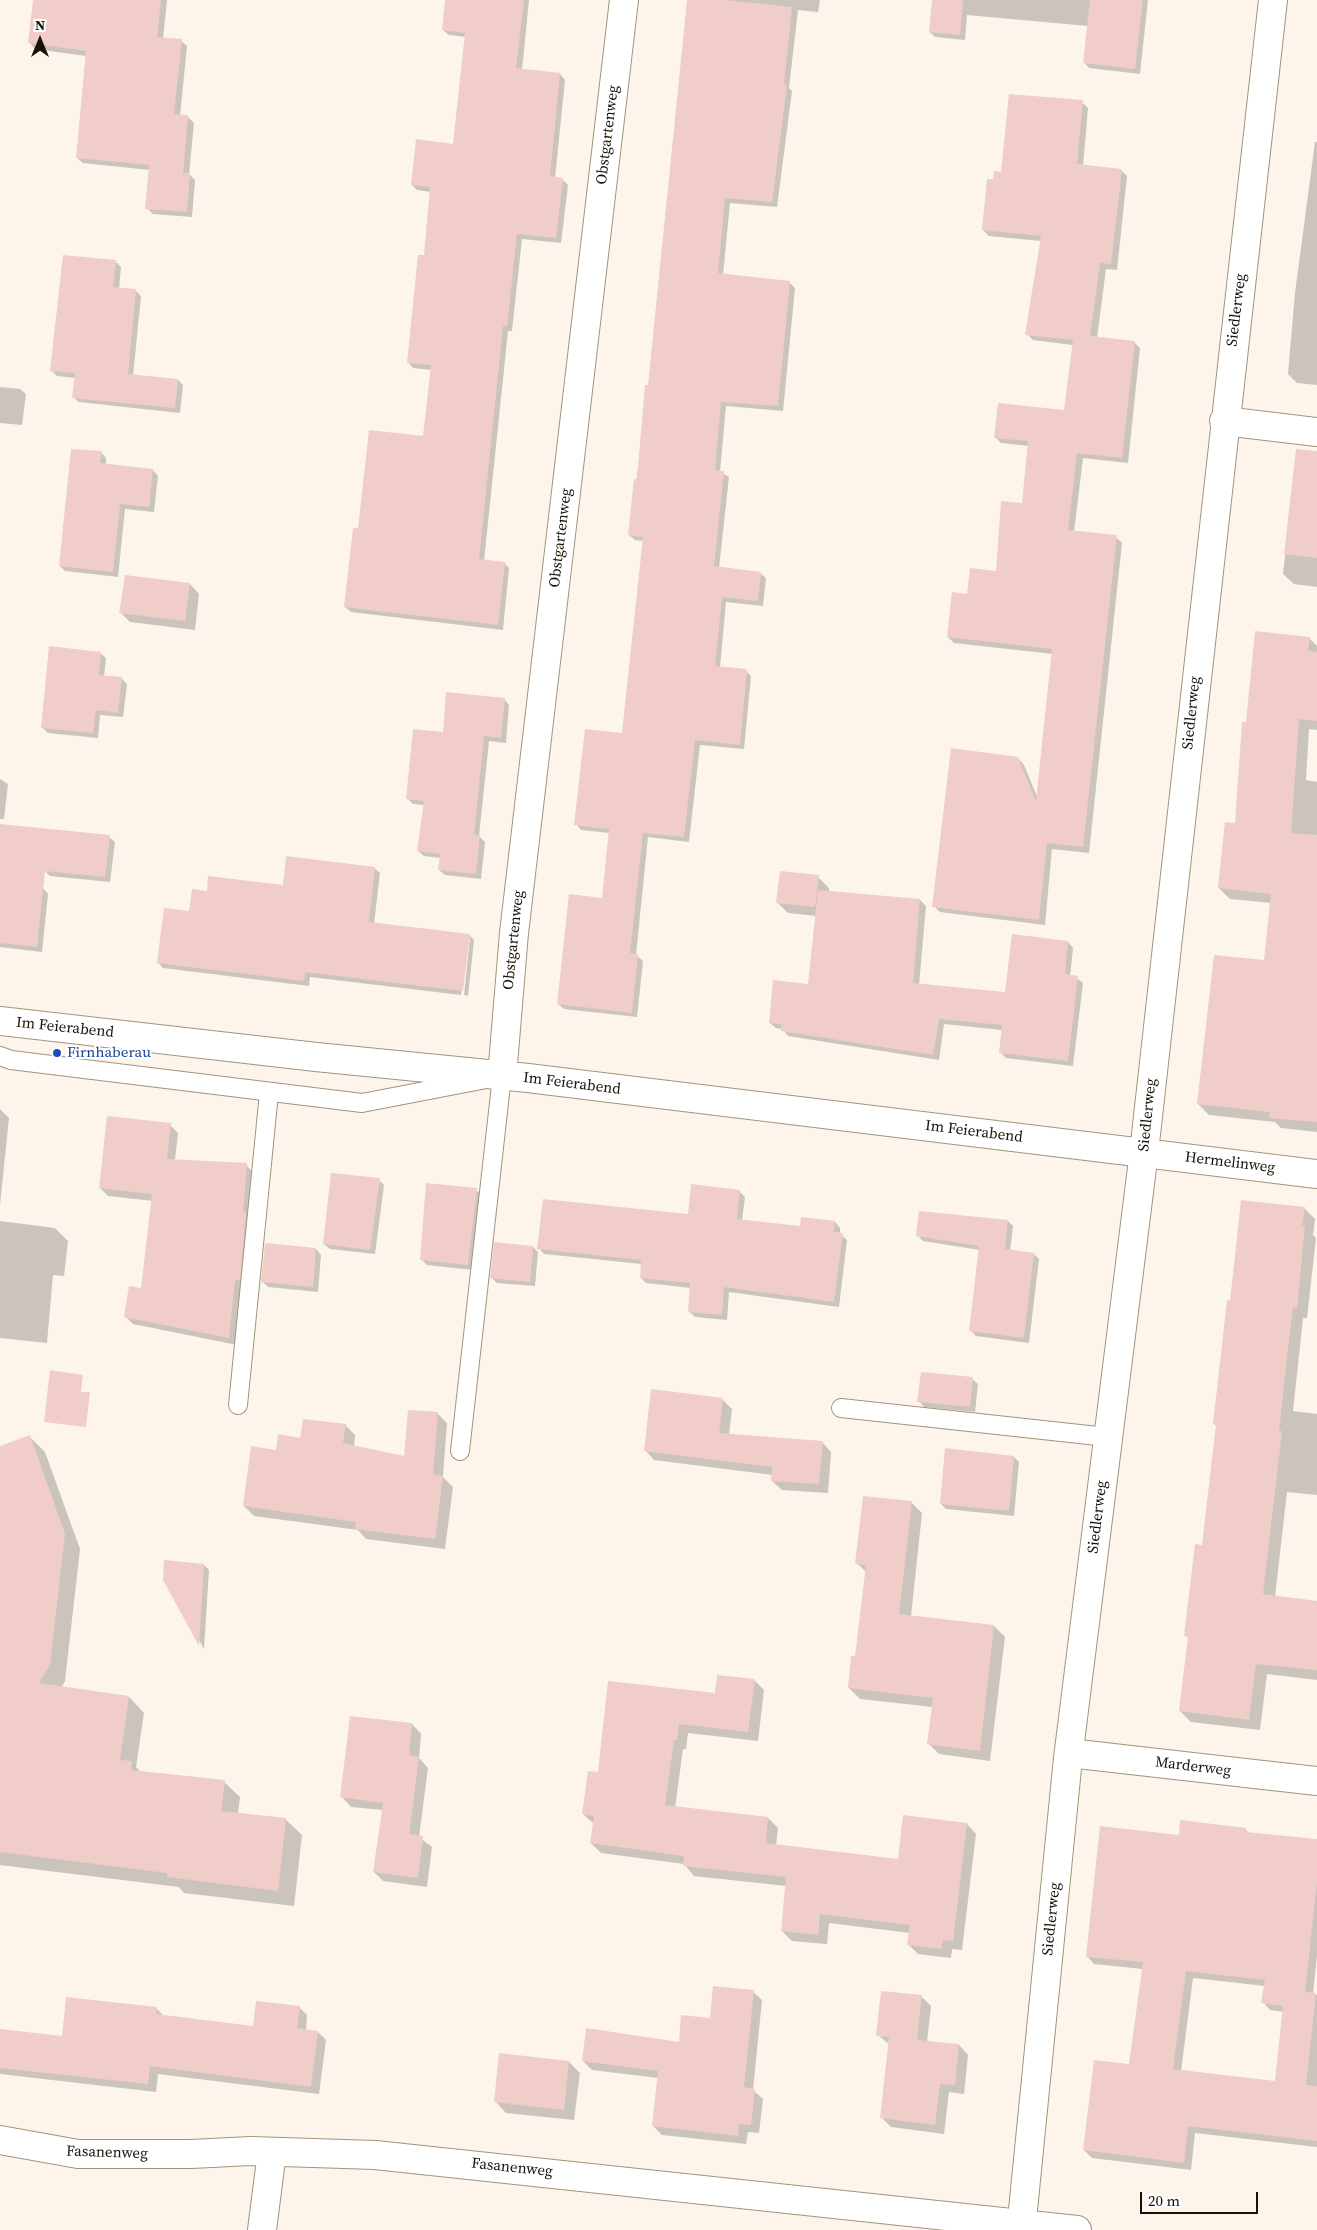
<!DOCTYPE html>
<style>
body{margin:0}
#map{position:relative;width:1317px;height:2230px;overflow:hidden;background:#fdf5eb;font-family:"Source Serif 4",serif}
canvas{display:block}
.north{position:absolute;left:15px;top:15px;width:50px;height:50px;-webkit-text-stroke:4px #fff;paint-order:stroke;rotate:0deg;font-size:14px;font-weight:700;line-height:20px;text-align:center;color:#171108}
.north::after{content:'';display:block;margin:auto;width:18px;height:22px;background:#171108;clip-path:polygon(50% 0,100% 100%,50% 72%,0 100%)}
.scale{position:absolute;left:1140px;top:2192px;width:118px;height:22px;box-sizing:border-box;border:2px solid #171108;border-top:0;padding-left:6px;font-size:15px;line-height:18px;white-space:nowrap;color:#171108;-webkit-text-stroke:4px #fff;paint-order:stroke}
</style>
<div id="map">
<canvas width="1317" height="2230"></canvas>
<div class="north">N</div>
<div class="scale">20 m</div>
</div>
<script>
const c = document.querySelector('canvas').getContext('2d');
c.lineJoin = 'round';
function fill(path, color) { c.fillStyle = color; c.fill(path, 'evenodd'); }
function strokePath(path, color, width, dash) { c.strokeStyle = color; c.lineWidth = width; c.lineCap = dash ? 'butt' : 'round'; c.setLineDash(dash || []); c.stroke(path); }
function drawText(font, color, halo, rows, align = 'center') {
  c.font = font + ' "Source Serif 4",serif'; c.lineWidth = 4; c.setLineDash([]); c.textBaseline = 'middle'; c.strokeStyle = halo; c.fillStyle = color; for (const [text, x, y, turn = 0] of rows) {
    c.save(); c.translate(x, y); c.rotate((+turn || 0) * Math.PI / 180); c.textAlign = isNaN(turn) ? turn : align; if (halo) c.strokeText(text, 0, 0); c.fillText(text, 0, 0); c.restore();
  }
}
fill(new Path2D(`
 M 34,0 L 167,0 L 163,39 L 181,41 L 187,46 L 180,116 L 188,117 L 194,123 L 189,174 L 195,180 L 192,217 L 153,214 L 147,208 L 150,170 L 83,163 L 77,158 L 86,56 L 35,49 L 30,43 Z
 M 447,0 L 529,0 L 522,70 L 560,74 L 565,80 L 555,178 L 562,179 L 568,185 L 561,243 L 522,239 L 512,331 L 508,331 L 484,561 L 504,563 L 509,568 L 503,630 L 351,612 L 345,607 L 359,529 L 424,438 L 432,370 L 413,368 L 408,362 L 425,257 L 431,192 L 417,190 L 412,185 L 454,145 L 466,37 L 449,35 L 443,30 Z
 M 689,0 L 820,0 L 818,12 L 798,10 L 789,88 L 792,91 L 777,207 L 730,203 L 723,275 L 790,283 L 795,288 L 783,411 L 726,406 L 720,472 L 729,477 L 719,568 L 760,573 L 766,578 L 763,606 L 726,602 L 720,668 L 746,671 L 751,676 L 744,749 L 700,745 L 689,842 L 648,837 L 636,955 L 643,961 L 637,1017 L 564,1009 L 558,1004 L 603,899 L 610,833 L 581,830 L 576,824 L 623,735 L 644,541 L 635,540 L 629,535 L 649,386 Z
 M 934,0 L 1148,0 L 1140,74 L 1089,68 L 1084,62 L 1088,26 L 967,15 L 965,40 L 935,37 L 930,32 Z
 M 1082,102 L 1088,108 L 1083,166 L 1121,170 L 1127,176 L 1117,270 L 1106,269 L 1097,338 L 1134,342 L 1140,348 L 1128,463 L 1083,458 L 1074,532 L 1116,537 L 1122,543 L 1089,853 L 1052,849 L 1045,925 L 940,912 L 934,906 L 1018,758 L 1024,765 L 1038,799 L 1053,654 L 954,643 L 948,637 L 968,595 L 997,572 L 1023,505 L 1029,446 L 1001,443 L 995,437 L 1065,411 L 1073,345 L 1033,340 L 1027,334 L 1041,241 L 989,236 L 983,230 L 994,181 Z
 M 1315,142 L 1317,142 L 1317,385 L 1297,383 L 1288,374 L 1295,293 Z
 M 116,262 L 121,267 L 119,289 L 136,291 L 141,296 L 133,376 L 178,380 L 183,385 L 180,413 L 79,402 L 73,397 L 75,378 L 57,376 L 51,370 Z
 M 0,387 L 20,389 L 26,394 L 22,425 L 0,423 Z
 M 101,452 L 106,458 L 106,465 L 153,470 L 158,476 L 154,512 L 125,509 L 118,577 L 65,571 L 60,566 Z
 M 1293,486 L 1317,488 L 1317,587 L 1294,584 L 1283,574 Z
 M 190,584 L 199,594 L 195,630 L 130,622 L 121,613 Z
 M 1309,638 L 1317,646 L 1317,730 L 1309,729 L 1306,780 L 1317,782 L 1317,1132 L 1281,1128 L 1275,1122 L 1209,1115 L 1198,1104 L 1265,962 L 1272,903 L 1230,899 L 1219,888 L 1236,824 L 1247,723 Z
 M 100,653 L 106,658 L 104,676 L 121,678 L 127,684 L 123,717 L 100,715 L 98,738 L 48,733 L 42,727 Z
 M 504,699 L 509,705 L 506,743 L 489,741 L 479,836 L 485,842 L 481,879 L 445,875 L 439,870 L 441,858 L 424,856 L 418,851 L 424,805 L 413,804 L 408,799 L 444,734 Z
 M 0,779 L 8,784 L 4,819 L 0,819 Z
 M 109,837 L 115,842 L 110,882 L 50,876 L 44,870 Z
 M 374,868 L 380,873 L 374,924 L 469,935 L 474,940 L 468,996 L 464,995 L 470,938 L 468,938 L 461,995 L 310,977 L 309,986 L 163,968 L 158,962 L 190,913 L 208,893 L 284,886 Z
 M 818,877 L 829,888 L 829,892 L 920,900 L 926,906 L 919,985 L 1007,993 L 1068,942 L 1073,948 L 1070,977 L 1077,978 L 1083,983 L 1073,1066 L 1006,1058 L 1000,1052 L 1002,1030 L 944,1024 L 939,1060 L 788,1036 L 782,1029 L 776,1028 L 770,1023 L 809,985 L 817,916 L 788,913 L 777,902 Z
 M 0,884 L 43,888 L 48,894 L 42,952 L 0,947 Z
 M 0,1109 L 9,1118 L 0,1205 Z
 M 170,1125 L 178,1133 L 175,1160 L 246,1165 L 254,1173 L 237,1345 L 133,1324 L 125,1316 L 142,1289 L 153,1201 L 108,1196 L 100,1188 Z
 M 379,1180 L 384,1185 L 375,1254 L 330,1249 L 324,1244 Z
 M 692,1186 L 740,1192 L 745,1197 L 742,1221 L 801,1228 L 835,1222 L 840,1228 L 840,1234 L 847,1240 L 839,1307 L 729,1292 L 727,1320 L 695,1317 L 689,1311 L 691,1288 L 646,1283 L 641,1278 L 642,1264 L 544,1254 L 539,1248 L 689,1215 Z
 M 476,1190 L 482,1195 L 473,1270 L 427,1265 L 421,1259 Z
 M 1304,1208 L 1315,1219 L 1313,1235 L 1316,1238 L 1307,1318 L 1303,1318 L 1293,1411 L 1317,1414 L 1317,1495 L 1287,1492 L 1275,1597 L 1317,1602 L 1317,1680 L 1267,1674 L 1260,1730 L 1191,1722 L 1180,1711 L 1189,1639 L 1186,1636 L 1203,1546 L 1217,1426 L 1214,1424 L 1231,1302 Z
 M 0,1221 L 55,1228 L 68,1241 L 64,1276 L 53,1275 L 47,1343 L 0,1338 Z
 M 1008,1221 L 1013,1226 L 1010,1251 L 1034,1254 L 1039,1259 L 1029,1343 L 976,1336 L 971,1331 L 980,1250 L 923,1241 L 918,1236 Z
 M 533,1247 L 538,1252 L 535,1286 L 497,1283 L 491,1277 Z
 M 316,1249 L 321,1255 L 318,1292 L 268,1287 L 262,1281 Z
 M 972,1379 L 978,1384 L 975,1412 L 924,1407 L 919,1401 Z
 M 652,1391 L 723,1400 L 732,1409 L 729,1435 L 822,1442 L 831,1452 L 828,1493 L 782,1490 L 772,1481 L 773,1475 L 654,1460 L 645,1450 Z
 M 437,1413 L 447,1423 L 443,1477 L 453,1487 L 445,1549 L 366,1539 L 358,1530 L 254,1516 L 244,1506 L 277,1451 L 302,1439 L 345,1425 L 355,1435 L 354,1447 L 405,1458 Z
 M 30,1437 L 45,1452 L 80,1549 L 65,1681 L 62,1687 L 129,1697 L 144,1713 L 136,1767 L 141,1772 L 224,1782 L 240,1797 L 238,1814 L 286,1820 L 302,1835 L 294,1906 L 184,1893 L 179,1887 L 0,1865 L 0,1447 Z
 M 1014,1457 L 1019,1462 L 1014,1516 L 946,1509 L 941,1504 Z
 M 911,1502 L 922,1513 L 911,1616 L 994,1626 L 1005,1637 L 990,1761 L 939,1754 L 928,1743 L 933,1707 L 860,1699 L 849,1688 L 856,1658 L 867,1573 L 857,1563 Z
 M 204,1565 L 209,1570 L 204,1649 L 165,1579 Z
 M 754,1680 L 764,1690 L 758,1741 L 688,1733 L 686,1749 L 683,1749 L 675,1808 L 768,1818 L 778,1828 L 776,1846 L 899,1860 L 967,1824 L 976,1834 L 962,1950 L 952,1949 L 951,1958 L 918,1954 L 909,1945 L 910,1933 L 829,1923 L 827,1944 L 792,1941 L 782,1931 L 786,1886 L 694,1876 L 684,1864 L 601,1853 L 591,1843 L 594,1824 L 583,1814 L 599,1774 L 716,1695 Z
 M 412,1724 L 421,1734 L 419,1758 L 428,1768 L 419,1837 L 432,1847 L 427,1887 L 383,1881 L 374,1872 L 383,1810 L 351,1807 L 342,1797 Z
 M 1245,1829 L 1250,1834 L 1317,1840 L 1317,1955 L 1313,1994 L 1317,1995 L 1317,2147 L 1195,2133 L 1191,2170 L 1092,2158 L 1084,2150 L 1130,2066 L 1143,1969 L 1094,1964 L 1087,1956 L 1180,1836 ZM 1193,1978 L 1265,1986 L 1263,2002 L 1270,2010 L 1284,2012 L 1276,2082 L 1181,2071 Z
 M 753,1992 L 762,2000 L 753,2090 L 763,2099 L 759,2133 L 748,2132 L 746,2144 L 662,2135 L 653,2126 L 658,2078 L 592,2070 L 583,2061 L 680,2043 Z
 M 921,1996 L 931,2006 L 927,2042 L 959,2045 L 968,2055 L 964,2094 L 949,2092 L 944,2134 L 891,2127 L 882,2118 L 890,2045 L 878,2035 Z
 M 299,2007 L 307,2015 L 306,2031 L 318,2032 L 326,2040 L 319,2094 L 158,2074 L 156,2092 L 0,2074 L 0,2030 L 63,2037 L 156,2008 L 165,2017 L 254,2028 Z
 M 569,2062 L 580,2073 L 574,2120 L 506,2113 L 495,2101 Z`), '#0003');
fill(new Path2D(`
 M 33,0 L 161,0 L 157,37 L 182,39 L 174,114 L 188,115 L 183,173 L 190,173 L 187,212 L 145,209 L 149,165 L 76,158 L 86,51 L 28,43 Z
 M 445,0 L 524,0 L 516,68 L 560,73 L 550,176 L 563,178 L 556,238 L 517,234 L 507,326 L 503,326 L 479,559 L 505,562 L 498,625 L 344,607 L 353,528 L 358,528 L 369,430 L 423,436 L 431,365 L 407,363 L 418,255 L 424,255 L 430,187 L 411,185 L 416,139 L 453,144 L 465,33 L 442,30 Z
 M 687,0 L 725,0 L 792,7 L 784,84 L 787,85 L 772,202 L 725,198 L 718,273 L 790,281 L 778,406 L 721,402 L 715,470 L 724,471 L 714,566 L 761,572 L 758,601 L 722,597 L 715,666 L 747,669 L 740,745 L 695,740 L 684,837 L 643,833 L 630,953 L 638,954 L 632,1013 L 557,1004 L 569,894 L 602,898 L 609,829 L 574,825 L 585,729 L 622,733 L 643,537 L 628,535 L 634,479 L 637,479 L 645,385 L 648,385 Z
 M 932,0 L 963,0 L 960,35 L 929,32 Z
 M 1090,0 L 1143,0 L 1135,69 L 1083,63 Z
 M 1009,94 L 1083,100 L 1077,164 L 1122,169 L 1111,264 L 1100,263 L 1090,336 L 1135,341 L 1122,458 L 1077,453 L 1068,530 L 1117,535 L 1083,847 L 1047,843 L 1039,920 L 932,907 L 951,748 L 1018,757 L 1036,801 L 1052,649 L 947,637 L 952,592 L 967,594 L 970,568 L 996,571 L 1001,501 L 1022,503 L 1028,441 L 994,438 L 998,403 L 1064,410 L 1073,340 L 1025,335 L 1041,236 L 982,230 L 987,179 L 993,179 L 994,171 L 1001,172 Z
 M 63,255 L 116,260 L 113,287 L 136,289 L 128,374 L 178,379 L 175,408 L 72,398 L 75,373 L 50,371 Z
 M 71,449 L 102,451 L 100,463 L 153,469 L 149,507 L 120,504 L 113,572 L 59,566 Z
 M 1296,449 L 1317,451 L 1317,558 L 1284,554 Z
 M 125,575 L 190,583 L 185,621 L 119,613 Z
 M 1255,631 L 1310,637 L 1308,651 L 1317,652 L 1317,721 L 1299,719 L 1291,833 L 1317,835 L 1317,1122 L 1269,1118 L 1270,1112 L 1197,1104 L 1214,955 L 1264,960 L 1271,894 L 1218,888 L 1225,822 L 1235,823 L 1242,722 L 1246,722 Z
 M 49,646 L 101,652 L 99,675 L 122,677 L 118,713 L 96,710 L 93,733 L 41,728 Z
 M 446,692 L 505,698 L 501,738 L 484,736 L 474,835 L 480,835 L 476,874 L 438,870 L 440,854 L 417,851 L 424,801 L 406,799 L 413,729 L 443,732 Z
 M 0,824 L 110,835 L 105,877 L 45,871 L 37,947 L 0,943 Z
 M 286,856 L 375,867 L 369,922 L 470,934 L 463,991 L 305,972 L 304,981 L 157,963 L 164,908 L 189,911 L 192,889 L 207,891 L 208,876 L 283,885 Z
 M 780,871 L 819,875 L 815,907 L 776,903 Z
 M 818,890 L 920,899 L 913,983 L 1005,992 L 1012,934 L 1068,941 L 1065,974 L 1078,976 L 1068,1061 L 999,1053 L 1002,1025 L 939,1019 L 933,1055 L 781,1031 L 781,1024 L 769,1023 L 773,980 L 808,984 Z
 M 107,1116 L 171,1123 L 167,1159 L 247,1163 L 243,1212 L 246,1212 L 240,1280 L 235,1280 L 229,1338 L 124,1317 L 129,1286 L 141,1288 L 152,1194 L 99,1188 Z
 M 331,1173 L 380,1178 L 370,1250 L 323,1244 Z
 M 426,1183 L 477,1188 L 468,1265 L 420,1260 Z
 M 691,1184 L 740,1190 L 737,1219 L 800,1226 L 801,1217 L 835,1221 L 834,1232 L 843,1233 L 834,1302 L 724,1287 L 722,1315 L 688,1312 L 690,1283 L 640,1278 L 641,1260 L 537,1249 L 543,1199 L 688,1214 Z
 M 1241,1200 L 1305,1207 L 1302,1225 L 1305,1226 L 1297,1308 L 1293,1307 L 1288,1349 L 1279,1431 L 1282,1431 L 1263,1594 L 1317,1601 L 1317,1670 L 1256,1664 L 1249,1720 L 1179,1711 L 1188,1636 L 1184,1636 L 1195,1544 L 1202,1545 L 1216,1424 L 1213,1424 L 1227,1300 L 1230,1301 Z
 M 919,1211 L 1008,1220 L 1005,1249 L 1034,1253 L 1024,1338 L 969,1331 L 979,1246 L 916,1236 Z
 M 494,1242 L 533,1246 L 530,1282 L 490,1278 Z
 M 265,1243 L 316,1248 L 313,1287 L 261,1282 Z
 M 50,1370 L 83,1375 L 81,1392 L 90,1392 L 86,1427 L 44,1422 Z
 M 921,1372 L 973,1377 L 970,1407 L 917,1402 Z
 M 651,1389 L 723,1398 L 719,1433 L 823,1441 L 819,1484 L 771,1481 L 772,1467 L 644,1451 Z
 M 408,1410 L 438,1412 L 433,1474 L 443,1476 L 435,1539 L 355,1529 L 356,1522 L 243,1506 L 251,1446 L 276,1450 L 278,1434 L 300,1438 L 303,1419 L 346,1424 L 343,1443 L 404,1456 Z
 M 30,1435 L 65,1534 L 50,1665 L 39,1683 L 129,1696 L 120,1760 L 132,1761 L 131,1770 L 225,1780 L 221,1811 L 286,1818 L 278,1891 L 167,1877 L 167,1873 L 0,1852 L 0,1446 Z
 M 945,1448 L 1014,1456 L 1009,1511 L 940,1504 Z
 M 863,1496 L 912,1501 L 899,1614 L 994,1625 L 980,1751 L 927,1744 L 933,1698 L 848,1688 L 851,1656 L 855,1656 L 866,1565 L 855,1564 Z
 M 164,1560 L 204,1564 L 199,1646 L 163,1580 Z
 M 717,1675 L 755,1679 L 748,1732 L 679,1724 L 677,1740 L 674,1740 L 665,1805 L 768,1817 L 766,1843 L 898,1859 L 903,1815 L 967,1823 L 953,1941 L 943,1940 L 941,1949 L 907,1945 L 910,1925 L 820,1914 L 818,1935 L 781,1931 L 786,1877 L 683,1866 L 684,1856 L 590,1843 L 594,1816 L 582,1814 L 588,1771 L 598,1772 L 608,1681 L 715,1693 Z
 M 350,1716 L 412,1723 L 409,1755 L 419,1757 L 409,1834 L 423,1836 L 418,1878 L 373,1872 L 383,1803 L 340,1797 Z
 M 1180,1820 L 1246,1828 L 1246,1832 L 1317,1839 L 1317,1882 L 1305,1992 L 1316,1993 L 1306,2085 L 1317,2086 L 1317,2141 L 1188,2126 L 1184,2163 L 1083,2150 L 1094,2060 L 1129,2064 L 1143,1962 L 1086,1957 L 1100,1826 L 1179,1835 ZM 1186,1971 L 1265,1980 L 1261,2003 L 1283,2006 L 1275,2081 L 1173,2069 Z
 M 713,1986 L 754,1990 L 744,2087 L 755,2089 L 751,2125 L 739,2124 L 738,2136 L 652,2126 L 658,2071 L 582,2061 L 586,2028 L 679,2042 L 681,2015 L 710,2018 Z
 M 881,1991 L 922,1995 L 917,2040 L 959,2044 L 955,2085 L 940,2084 L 935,2125 L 880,2118 L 889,2037 L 876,2036 Z
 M 66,1997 L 157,2007 L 156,2014 L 253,2026 L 256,2001 L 300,2006 L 297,2028 L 318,2031 L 311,2087 L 150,2066 L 148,2084 L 0,2068 L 0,2029 L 62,2036 Z
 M 499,2053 L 569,2061 L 564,2110 L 494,2102 Z`), '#f0cdc9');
const service = new Path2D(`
 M 0,1056 L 11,1060 L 362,1103 L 502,1076 L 460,1451
 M 238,1405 L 269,1093
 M 841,1408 L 1107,1437`);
const minor = new Path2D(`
 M 1224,421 L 1317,432
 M 0,1021 L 316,1057 L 528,1078 L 1317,1174
 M 502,1076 L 514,933 L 624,0
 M 1069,1753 L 1317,1781
 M 0,2140 L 78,2154 L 191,2154 L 251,2151 L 375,2155 L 1077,2230
 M 262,2230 L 272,2152
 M 1021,2230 L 1068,1758 L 1144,1152 L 1273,0`);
strokePath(service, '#a4937b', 20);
strokePath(minor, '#a4937b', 30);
strokePath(service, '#fff', 18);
strokePath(minor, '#fff', 28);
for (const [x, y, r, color] of [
 [57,1053,5,"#1a4fb4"]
]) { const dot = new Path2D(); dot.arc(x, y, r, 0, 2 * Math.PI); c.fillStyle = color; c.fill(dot); strokePath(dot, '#fff', 2); }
drawText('15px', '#171108', '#fff', [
 ["Obstgartenweg",608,135,-83],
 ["Siedlerweg",1237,310,-83],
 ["Obstgartenweg",561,538,-83],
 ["Siedlerweg",1192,713,-84],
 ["Obstgartenweg",514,940,-84],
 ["Im Feierabend",65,1028,6],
 ["Im Feierabend",572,1084,7],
 ["Siedlerweg",1148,1115,-84],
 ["Im Feierabend",974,1132,7],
 ["Hermelinweg",1230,1163,7],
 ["Siedlerweg",1098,1517,-83],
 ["Marderweg",1193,1767,7],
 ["Siedlerweg",1052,1919,-84],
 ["Fasanenweg",107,2153,2],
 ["Fasanenweg",512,2168,6]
]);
drawText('15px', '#164399', '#fff', [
 ["Firnhaberau",67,1053]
], 'left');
</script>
